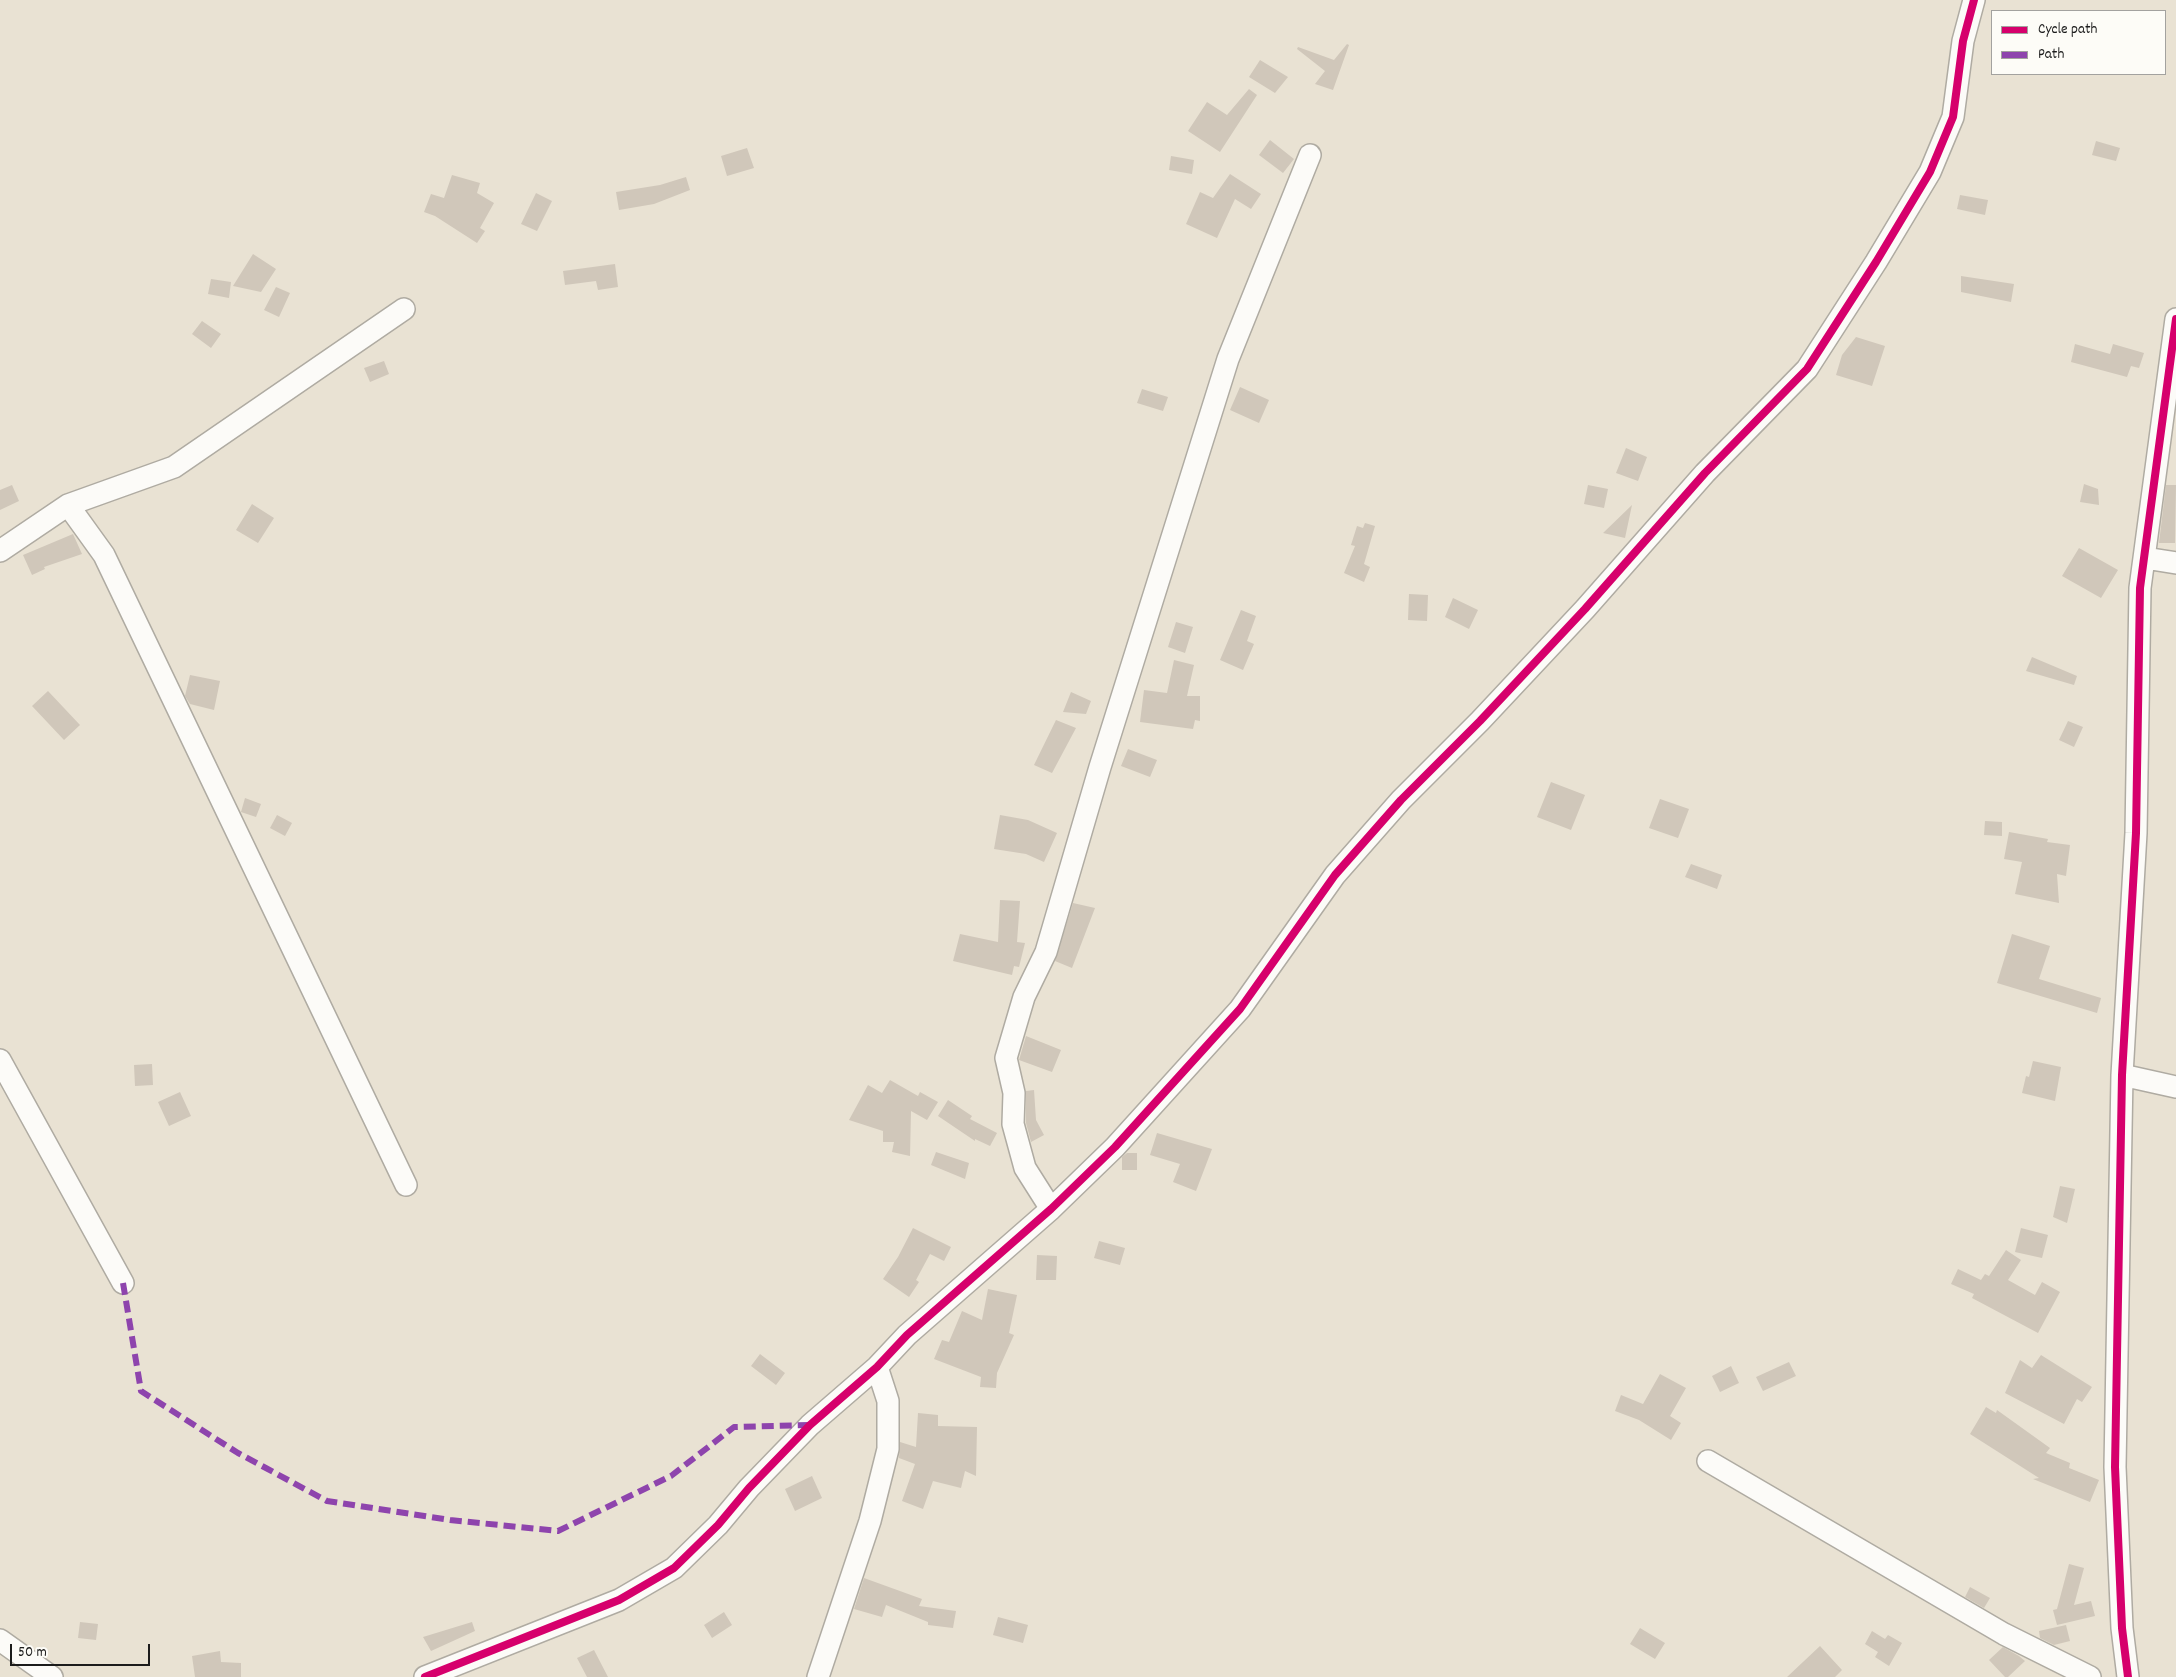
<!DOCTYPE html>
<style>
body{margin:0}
#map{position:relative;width:2176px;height:1677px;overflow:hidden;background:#e9e2d3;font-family:Dekko,sans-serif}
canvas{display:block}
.legend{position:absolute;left:1991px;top:10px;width:175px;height:65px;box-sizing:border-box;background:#fdfcf7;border:1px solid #a3a29f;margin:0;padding:6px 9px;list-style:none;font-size:15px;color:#1c1c1c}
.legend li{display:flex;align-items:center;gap:10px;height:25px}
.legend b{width:25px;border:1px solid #a3a29f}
.scale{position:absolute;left:10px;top:1644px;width:140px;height:22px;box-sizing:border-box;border:2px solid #1c1c1c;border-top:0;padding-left:6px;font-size:15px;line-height:18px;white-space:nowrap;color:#1c1c1c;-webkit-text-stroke:4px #fdfcf7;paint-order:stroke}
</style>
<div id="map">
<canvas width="2176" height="1677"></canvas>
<ul class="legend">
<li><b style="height:6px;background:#d6006c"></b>Cycle path</li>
<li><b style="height:6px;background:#8e44ad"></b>Path</li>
</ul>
<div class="scale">50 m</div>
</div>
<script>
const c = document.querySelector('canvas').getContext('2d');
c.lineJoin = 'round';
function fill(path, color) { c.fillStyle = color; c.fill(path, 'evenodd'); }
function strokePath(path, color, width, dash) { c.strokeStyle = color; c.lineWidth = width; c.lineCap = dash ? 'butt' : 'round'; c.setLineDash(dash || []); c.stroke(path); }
fill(new Path2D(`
 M 1347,44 L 1349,45 L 1333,90 L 1315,84 L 1325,71 L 1297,49 L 1298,47 L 1334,60 Z
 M 1260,60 L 1288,77 L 1275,93 L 1249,77 Z
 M 1249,89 L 1257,95 L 1220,152 L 1188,131 L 1207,102 L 1227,115 Z
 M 1270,140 L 1294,159 L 1283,173 L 1259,155 Z
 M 2096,141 L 2120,148 L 2116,161 L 2092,155 Z
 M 747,148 L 754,168 L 727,176 L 721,156 Z
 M 1171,156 L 1194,160 L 1192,174 L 1169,170 Z
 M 1230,174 L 1261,194 L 1251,209 L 1235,199 L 1217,238 L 1186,224 L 1200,192 L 1213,198 Z
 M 452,175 L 480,183 L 477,193 L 494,203 L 480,228 L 485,231 L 477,243 L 435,216 L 424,212 L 431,194 L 444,198 Z
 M 686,177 L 690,190 L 654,204 L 619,210 L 616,192 L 660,185 Z
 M 536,193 L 552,201 L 537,231 L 521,224 Z
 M 1960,195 L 1988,200 L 1985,215 L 1957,209 Z
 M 253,254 L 276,269 L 261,292 L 233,286 Z
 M 615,264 L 618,287 L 598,290 L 596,281 L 565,285 L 563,271 Z
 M 1961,276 L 2014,284 L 2011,302 L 1961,292 Z
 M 211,279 L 231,282 L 229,298 L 208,294 Z
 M 276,287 L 290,293 L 279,317 L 264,310 Z
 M 202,321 L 221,334 L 211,348 L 192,334 Z
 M 1856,337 L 1885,346 L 1872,386 L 1836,375 L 1842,355 Z
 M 2075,344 L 2110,354 L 2113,344 L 2144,353 L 2139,368 L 2131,366 L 2127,377 L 2071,362 Z
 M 384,361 L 389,374 L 370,382 L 364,368 Z
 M 1240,387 L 1269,400 L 1259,423 L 1230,410 Z
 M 1142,389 L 1168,397 L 1163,411 L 1137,403 Z
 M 1626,448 L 1647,457 L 1638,481 L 1616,473 Z
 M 2084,484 L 2098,489 L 2099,505 L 2080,502 Z
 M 12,485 L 19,501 L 0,510 L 0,490 Z
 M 1588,485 L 1608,489 L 1604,508 L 1584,504 Z
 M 2166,485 L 2176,485 L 2175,543 L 2159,543 Z
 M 252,504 L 274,518 L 258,543 L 236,530 Z
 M 1632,505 L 1625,538 L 1603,533 Z
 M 1365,523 L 1375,526 L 1364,564 L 1370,567 L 1364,582 L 1344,573 L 1355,546 L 1351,545 L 1357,526 L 1363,528 Z
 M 73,534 L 82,554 L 44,567 L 45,569 L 32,575 L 23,555 Z
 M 2079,548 L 2118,570 L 2101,598 L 2062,576 Z
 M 1409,594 L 1428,595 L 1427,621 L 1408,620 Z
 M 1453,598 L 1478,610 L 1469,629 L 1445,617 Z
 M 1241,610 L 1256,616 L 1247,641 L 1254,644 L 1243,670 L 1220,660 Z
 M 1176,622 L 1193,627 L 1185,653 L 1168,647 Z
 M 2032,657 L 2077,676 L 2074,685 L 2026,671 Z
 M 1174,660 L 1194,665 L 1187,696 L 1200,696 L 1200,721 L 1195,720 L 1193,729 L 1140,722 L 1144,690 L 1167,693 Z
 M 190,675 L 220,681 L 214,710 L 190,704 L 185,696 Z
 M 48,691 L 80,725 L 64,740 L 32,706 Z
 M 1071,692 L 1091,701 L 1086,714 L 1063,712 Z
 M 1056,720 L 1076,728 L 1052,773 L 1034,765 Z
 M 2068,721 L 2083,727 L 2074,747 L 2059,740 Z
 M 1128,749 L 1157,760 L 1150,777 L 1121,766 Z
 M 1551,782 L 1585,795 L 1571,830 L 1537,817 Z
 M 245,798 L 261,804 L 256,817 L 241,812 Z
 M 1660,799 L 1689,809 L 1678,838 L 1649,828 Z
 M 277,815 L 292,823 L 285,836 L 270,828 Z
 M 1000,815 L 1028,820 L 1057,833 L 1044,862 L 1026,854 L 994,849 Z
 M 1985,821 L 2002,822 L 2002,836 L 1984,835 Z
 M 2009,832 L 2048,839 L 2047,842 L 2070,845 L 2066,876 L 2057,874 L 2059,903 L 2015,894 L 2022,862 L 2004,859 Z
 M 1691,864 L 1722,875 L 1717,889 L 1685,877 Z
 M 1000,900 L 1020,901 L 1017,942 L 1025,943 L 1019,967 L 1014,966 L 1012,975 L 953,961 L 960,934 L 998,942 Z
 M 1073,903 L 1095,908 L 1072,968 L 1055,961 Z
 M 2012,934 L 2050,946 L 2039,979 L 2101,998 L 2097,1013 L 1997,983 Z
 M 1026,1036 L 1061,1050 L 1052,1072 L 1019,1060 Z
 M 2033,1061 L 2061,1067 L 2055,1101 L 2022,1093 L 2026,1076 L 2029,1077 Z
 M 152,1064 L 153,1085 L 135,1086 L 134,1065 Z
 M 890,1080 L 918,1096 L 920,1092 L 938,1102 L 927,1120 L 911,1111 L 910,1156 L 892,1152 L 894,1142 L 883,1142 L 883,1131 L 849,1120 L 868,1085 L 882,1093 Z
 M 1034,1090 L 1036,1120 L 1044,1135 L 1031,1142 L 1026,1123 L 1026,1091 Z
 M 180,1092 L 191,1116 L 169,1126 L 158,1102 Z
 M 948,1100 L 972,1116 L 970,1119 L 997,1133 L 990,1146 L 975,1139 L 975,1141 L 938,1116 Z
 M 1157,1133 L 1212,1149 L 1196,1191 L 1173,1182 L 1180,1164 L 1150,1155 Z
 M 936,1152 L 969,1163 L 965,1179 L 931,1165 Z
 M 1127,1153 L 1137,1153 L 1137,1170 L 1122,1170 L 1122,1157 Z
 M 2060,1186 L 2075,1189 L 2067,1223 L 2053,1217 Z
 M 913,1228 L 951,1247 L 944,1261 L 930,1254 L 916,1280 L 919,1282 L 909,1297 L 883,1279 L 898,1257 Z
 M 2021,1228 L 2048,1235 L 2042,1258 L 2015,1252 Z
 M 1099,1241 L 1125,1248 L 1120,1265 L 1094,1258 Z
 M 2006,1250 L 2021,1260 L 2008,1280 L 2035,1295 L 2042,1282 L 2060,1292 L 2038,1333 L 1972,1298 L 1974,1294 L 1951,1284 L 1958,1269 L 1981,1280 L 1985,1274 L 1989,1276 Z
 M 1037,1255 L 1057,1256 L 1056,1280 L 1036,1280 Z
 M 988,1289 L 1017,1295 L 1009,1333 L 1014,1335 L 997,1373 L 996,1388 L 980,1387 L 981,1377 L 934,1359 L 942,1340 L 949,1342 L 962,1311 L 982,1320 Z
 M 760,1354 L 785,1373 L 776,1385 L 751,1366 Z
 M 2041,1355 L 2092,1387 L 2082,1402 L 2077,1399 L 2064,1424 L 2005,1393 L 2020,1360 L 2032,1368 Z
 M 1789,1362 L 1796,1376 L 1763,1391 L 1756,1377 Z
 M 1731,1366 L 1739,1383 L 1720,1392 L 1712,1376 Z
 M 1660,1374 L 1686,1388 L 1670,1416 L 1681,1423 L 1671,1440 L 1639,1420 L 1615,1411 L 1621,1395 L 1643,1404 Z
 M 1986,1407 L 1996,1413 L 1997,1410 L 2050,1448 L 2046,1453 L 2070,1463 L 2069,1468 L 2099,1480 L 2090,1502 L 2033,1479 L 2039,1478 L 1970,1434 Z
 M 918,1413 L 938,1415 L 938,1426 L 977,1427 L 976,1476 L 965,1471 L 961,1488 L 933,1481 L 923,1509 L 902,1501 L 915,1464 L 899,1458 L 900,1442 L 916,1447 Z
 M 812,1476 L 822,1498 L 795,1511 L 785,1489 Z
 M 2069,1564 L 2084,1568 L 2074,1605 L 2091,1601 L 2095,1616 L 2057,1625 L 2053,1610 L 2057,1609 Z
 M 864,1578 L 922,1599 L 919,1606 L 956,1611 L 953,1628 L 928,1625 L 928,1622 L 886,1605 L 882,1617 L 854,1609 Z
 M 1970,1587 L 1990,1598 L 1984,1608 L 1965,1597 Z
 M 724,1612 L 732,1625 L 712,1638 L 704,1625 Z
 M 998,1617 L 1028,1625 L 1023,1643 L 993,1635 Z
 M 80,1622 L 98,1624 L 96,1640 L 78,1638 Z
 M 472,1622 L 475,1631 L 431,1651 L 423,1637 Z
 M 2066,1625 L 2070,1641 L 2054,1645 L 2040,1638 L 2039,1631 Z
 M 1640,1628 L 1665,1643 L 1655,1659 L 1630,1644 Z
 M 1872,1631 L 1885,1639 L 1888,1635 L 1902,1643 L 1889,1666 L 1875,1657 L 1878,1652 L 1865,1644 Z
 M 1820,1646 L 1842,1670 L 1835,1677 L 1787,1677 Z
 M 2003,1647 L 2019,1656 L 2025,1661 L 2008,1677 L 2005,1677 L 1989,1660 Z
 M 594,1650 L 608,1677 L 587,1677 L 577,1658 Z
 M 220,1651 L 221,1662 L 241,1663 L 241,1677 L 195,1677 L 192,1656 Z`), '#d0c7ba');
const minor = new Path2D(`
 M 68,505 L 104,555 L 406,1185
 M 0,551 L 68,505 L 174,467 L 404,309
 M 2145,558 L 2176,563
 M 0,1060 L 123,1283
 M 2122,1075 L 2176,1087
 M 1051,1209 L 1025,1168 L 1013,1124 L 1014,1093 L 1006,1058 L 1024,997 L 1046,952 L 1100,767 L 1228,359 L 1310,155
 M 1708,1461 L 2004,1634 L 2090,1677
 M 0,1640 L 52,1677
 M 425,1677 L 619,1600 L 674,1568 L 718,1525 L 749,1488 L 810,1425 L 877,1367 L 907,1335 L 1051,1209 L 1115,1147 L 1240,1009 L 1335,875 L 1401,800 L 1480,721 L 1585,609 L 1705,473 L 1807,369 L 1876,262 L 1930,172 L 1953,117 L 1963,41 L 1974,0
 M 818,1677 L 870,1521 L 888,1449 L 888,1401 L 877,1367
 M 2128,1677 L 2122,1628 L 2115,1467 L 2122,1075 L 2136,833 L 2140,588 L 2176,319`);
strokePath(minor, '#afaba2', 24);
strokePath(minor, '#fcfbf8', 21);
strokePath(new Path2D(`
 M 123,1283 L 141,1391 L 238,1453 L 327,1501 L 450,1520 L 558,1531 L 671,1476 L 734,1427 L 810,1425`), '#8e44ad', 6, [12, 6]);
strokePath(new Path2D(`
 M 425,1677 L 619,1600 L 674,1568 L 718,1525 L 749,1488 L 810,1425 L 877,1367 L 907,1335 L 1051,1209 L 1115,1147 L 1240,1009 L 1335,875 L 1401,800 L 1480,721 L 1585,609 L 1705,473 L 1807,369 L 1876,262 L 1930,172 L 1953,117 L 1963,41 L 1974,0
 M 2128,1677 L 2122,1628 L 2115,1467 L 2122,1075 L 2136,833 L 2140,588 L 2176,319`), '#d6006c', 8);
</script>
